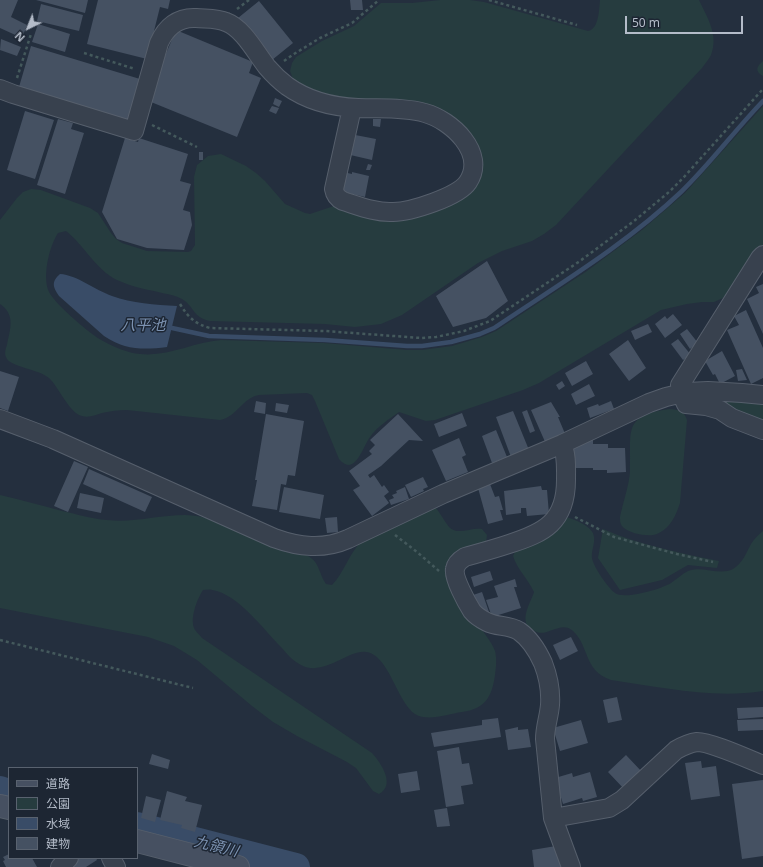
<!DOCTYPE html>
<meta charset="utf-8">
<style>
body{margin:0}
#map{position:relative;width:763px;height:867px;overflow:hidden;background:#242f3e;font-family:"Noto Sans","Noto Sans JP",sans-serif}
canvas{display:block}
.legend{position:absolute;left:8px;top:767px;width:130px;height:92px;box-sizing:border-box;background:#1d2633;border:1px solid #59626f;margin:0;padding:5px 7px;list-style:none;font-size:12px;color:#b4bcc9}
.legend li{display:flex;align-items:center;gap:8px;height:20px}
.legend b{width:20px;border:1px solid #59626f}
.north{position:absolute;left:8px;top:8px;width:40px;height:40px;-webkit-text-stroke:3px #1d2633;paint-order:stroke;rotate:223deg;font-size:11px;font-weight:700;line-height:16px;text-align:center;color:#b4bcc9}
.north::after{content:'';display:block;margin:auto;width:14px;height:18px;background:#b4bcc9;clip-path:polygon(50% 0,100% 100%,50% 72%,0 100%)}
.scale{position:absolute;left:625px;top:16px;width:118px;height:18px;box-sizing:border-box;border:2px solid #b4bcc9;border-top:0;padding-left:5px;font-size:12px;line-height:14px;white-space:nowrap;color:#b4bcc9;-webkit-text-stroke:3px #1d2633;paint-order:stroke}
</style>
<div id="map">
<canvas width="763" height="867"></canvas>
<ul class="legend">
<li><b style="height:5px;background:#465061"></b>道路</li>
<li><b style="height:11px;background:#263c3f"></b>公園</li>
<li><b style="height:11px;background:#394c67"></b>水域</li>
<li><b style="height:11px;background:#455162"></b>建物</li>
</ul>
<div class="north">N</div>
<div class="scale">50 m</div>
</div>
<script>
const c = document.querySelector('canvas').getContext('2d');
c.lineJoin = 'round';
function fill(path, color) { c.fillStyle = color; c.fill(path, 'evenodd'); }
function strokePath(path, color, width, dash) { c.strokeStyle = color; c.lineWidth = width; c.lineCap = dash ? 'butt' : 'round'; c.setLineDash(dash || []); c.stroke(path); }
function drawText(font, color, halo, rows, align = 'center') {
  c.font = font + ' "Noto Sans","Noto Sans JP",sans-serif'; c.lineWidth = 3; c.setLineDash([]); c.textBaseline = 'middle'; c.strokeStyle = halo; c.fillStyle = color; for (const [text, x, y, turn = 0] of rows) {
    c.save(); c.translate(x, y); c.rotate((+turn || 0) * Math.PI / 180); c.textAlign = isNaN(turn) ? turn : align; if (halo) c.strokeText(text, 0, 0); c.fillText(text, 0, 0); c.restore();
  }
}
fill(new Path2D(`
 M 440,0 L 470,0 L 484,2 L 588,31 C 599,29 599,10 600,0 L 699,0 C 707,17 719,35 711,55 C 709,59 705,64 702,68 L 556,225 L 544,234 L 532,241 L 502,251 L 478,263 L 402,315 L 381,324 L 355,327 L 325,324 L 210,321 C 192,317 195,307 182,299 C 175,295 166,294 158,292 C 144,289 130,286 117,280 C 96,270 84,245 66,231 L 58,233 C 49,247 42,277 49,292 C 55,304 91,335 103,341 C 114,347 128,353 140,354 C 168,357 194,342 221,340 L 324,343 L 407,350 L 422,350 L 452,346 L 482,337 L 496,331 L 587,271 L 642,230 L 685,193 L 763,106 L 763,245 L 754,253 L 730,292 L 723,298 L 714,302 L 702,302 L 687,304 L 661,310 L 539,383 L 523,390 L 435,420 L 426,421 L 399,412 C 389,419 377,427 370,437 C 363,446 355,478 339,459 L 315,401 L 312,395 L 307,393 L 259,395 C 242,398 237,417 220,420 L 127,410 C 118,410 111,411 102,413 C 95,415 89,418 82,416 C 70,414 58,386 49,378 C 39,369 9,367 6,357 C 4,353 6,348 7,345 C 10,329 16,315 0,304 L 0,220 L 17,198 L 23,192 L 31,189 L 41,190 L 90,208 L 98,213 L 111,233 L 116,239 L 122,243 L 147,251 L 188,252 L 191,251 L 195,245 L 194,177 L 197,165 L 208,156 L 221,154 L 246,166 L 256,173 L 265,181 L 285,204 L 305,213 L 310,214 L 334,206 L 380,218 L 472,186 L 462,129 L 322,97 L 293,79 L 290,71 L 292,63 L 296,57 L 322,41 L 354,26 L 381,3 L 412,3 Z
 M 763,61 L 763,76 C 754,71 757,66 763,61 Z
 M 723,400 L 763,403 L 763,426 L 721,402 Z
 M 669,409 C 679,410 684,410 687,420 L 680,503 C 676,515 671,527 659,533 C 651,538 631,534 624,528 C 620,525 620,521 620,517 C 623,502 629,486 630,471 C 632,432 621,416 669,409 Z
 M 0,495 C 21,500 41,505 62,511 C 77,514 91,519 107,520 C 133,523 159,515 185,515 C 221,516 252,539 285,551 C 293,554 304,552 311,558 C 319,563 320,576 326,584 L 332,585 C 344,573 348,555 361,542 L 430,508 L 436,508 C 441,514 444,521 449,527 C 458,536 471,527 482,529 L 487,535 L 486,542 L 453,558 C 462,579 469,602 478,623 C 483,633 491,640 495,651 C 497,659 496,668 495,675 C 492,697 485,709 462,712 C 448,714 428,722 415,714 C 399,703 391,666 374,655 C 354,641 327,679 301,665 C 293,661 287,654 281,647 C 263,629 238,594 212,590 C 210,589 206,590 203,590 C 197,599 189,620 195,630 C 197,633 200,635 202,638 L 372,753 C 381,763 396,785 379,794 L 373,791 L 356,768 L 347,762 L 297,736 L 273,722 L 252,706 L 197,660 L 174,646 L 148,637 L 0,608 Z
 M 566,517 C 574,519 594,527 594,537 C 595,544 591,551 592,558 C 593,566 608,588 615,593 C 624,600 662,589 671,583 C 677,579 682,574 688,571 C 702,565 719,576 733,569 C 743,563 746,553 751,544 C 754,539 758,535 763,531 L 763,691 C 712,699 661,687 611,680 C 583,670 590,647 573,631 C 560,619 546,640 533,630 C 531,629 529,628 528,627 C 521,616 531,602 534,592 C 528,579 517,569 513,556 L 516,550 Z
 M 603,529 C 640,545 680,553 719,561 L 717,568 L 688,565 L 662,580 L 620,590 L 598,558 Z`), '#263c3f');
fill(new Path2D(`
 M 60,274 C 77,275 95,290 112,296 C 132,303 155,305 177,306 L 167,347 C 143,350 125,350 104,336 L 59,296 C 53,287 51,282 60,274 Z`), '#394c67');
strokePath(new Path2D(`
 M 172,328 L 209,336 L 325,340 L 407,346 L 422,346 L 451,342 L 480,334 L 494,328 C 558,285 625,245 681,192 C 710,164 735,130 763,101`), '#394c67', 4.5);
strokePath(new Path2D(`
 M 0,790 L 9,793
 M 137,826 L 296,867`), '#394c67', 28);
fill(new Path2D(`
 M 0,0 L 18,0 L 11,17 L 27,25 L 22,38 L 0,28 Z
 M 36,0 L 88,0 L 85,13 Z
 M 98,0 L 170,0 L 168,9 L 160,7 L 147,59 L 87,44 Z
 M 350,0 L 362,0 L 363,10 L 351,10 Z
 M 259,1 L 293,43 L 272,60 L 238,18 Z
 M 41,4 L 83,15 L 79,31 L 37,21 Z
 M 38,24 L 70,34 L 65,52 L 32,42 Z
 M 176,30 L 253,62 L 249,73 L 261,78 L 237,137 L 151,102 L 157,75 Z
 M 1,39 L 21,47 L 17,56 L 0,50 Z
 M 31,46 L 140,79 L 128,120 L 19,87 Z
 M 275,98 L 282,101 L 279,107 L 273,104 Z
 M 272,106 L 279,108 L 276,114 L 269,111 Z
 M 25,111 L 54,120 L 35,179 L 7,170 Z
 M 58,119 L 73,123 L 71,129 L 84,133 L 65,194 L 37,185 Z
 M 373,119 L 381,119 L 380,127 L 373,126 Z
 M 350,134 L 376,139 L 372,160 L 346,154 Z
 M 125,138 L 138,142 L 139,138 L 188,154 L 180,181 L 191,184 L 183,210 L 190,212 L 192,225 L 184,250 L 147,248 L 117,239 L 102,212 Z
 M 199,152 L 203,152 L 203,160 L 199,160 Z
 M 368,164 L 372,165 L 370,170 L 366,170 Z
 M 343,172 L 352,174 L 352,172 L 369,176 L 365,197 L 339,191 Z
 M 487,261 L 508,301 L 486,318 L 453,327 L 436,296 Z
 M 763,284 L 763,334 L 747,299 L 759,293 L 756,287 Z
 M 746,310 L 763,348 L 763,378 L 751,384 L 727,330 L 739,325 L 734,316 Z
 M 673,314 L 682,325 L 665,338 L 655,324 L 665,316 L 667,319 Z
 M 648,324 L 652,332 L 635,340 L 631,331 Z
 M 687,329 L 698,343 L 690,349 L 680,334 Z
 M 678,339 L 691,355 L 683,360 L 671,344 Z
 M 628,340 L 646,368 L 629,381 L 609,354 Z
 M 722,351 L 735,376 L 720,384 L 715,374 L 713,375 L 705,361 Z
 M 586,361 L 593,374 L 572,386 L 565,373 Z
 M 742,369 L 747,380 L 738,381 L 736,370 Z
 M 0,371 L 19,377 L 8,411 L 0,408 Z
 M 562,381 L 565,386 L 559,390 L 556,385 Z
 M 589,384 L 595,396 L 576,405 L 571,394 Z
 M 256,401 L 266,403 L 265,414 L 254,412 Z
 M 611,401 L 614,409 L 590,418 L 587,408 L 598,404 L 599,406 Z
 M 551,402 L 560,417 L 558,417 L 566,436 L 546,444 L 531,410 Z
 M 276,403 L 289,405 L 287,413 L 275,411 Z
 M 527,410 L 535,431 L 530,433 L 522,412 Z
 M 513,411 L 529,450 L 511,457 L 496,417 Z
 M 462,413 L 467,426 L 439,437 L 434,424 Z
 M 266,414 L 304,421 L 295,476 L 288,475 L 286,485 L 281,484 L 277,510 L 252,506 L 257,480 L 255,480 Z
 M 398,414 L 423,441 L 409,440 L 381,466 L 368,475 L 370,478 L 374,475 L 382,487 L 384,485 L 389,492 L 384,496 L 389,503 L 372,516 L 353,490 L 360,486 L 349,471 L 372,454 L 369,451 L 375,445 L 370,440 Z
 M 496,430 L 507,457 L 492,463 L 482,436 Z
 M 459,438 L 466,455 L 462,457 L 468,472 L 446,481 L 432,450 Z
 M 593,439 L 593,444 L 608,444 L 608,448 L 625,448 L 626,472 L 607,473 L 607,470 L 593,470 L 593,468 L 571,468 L 571,449 Z
 M 74,461 L 88,467 L 68,512 L 54,506 Z
 M 89,469 L 152,497 L 145,512 L 83,484 Z
 M 423,477 L 428,487 L 423,489 L 424,491 L 411,497 L 405,485 Z
 M 490,484 L 495,497 L 499,496 L 503,510 L 500,510 L 503,520 L 488,524 L 478,488 Z
 M 541,486 L 542,490 L 547,490 L 549,514 L 527,516 L 526,508 L 521,508 L 521,513 L 506,515 L 504,491 Z
 M 284,487 L 324,495 L 320,519 L 279,512 Z
 M 405,487 L 409,499 L 391,505 L 389,500 L 394,498 L 392,495 L 397,493 L 396,491 Z
 M 80,493 L 104,498 L 101,513 L 77,508 Z
 M 337,517 L 338,532 L 327,533 L 325,518 Z
 M 490,571 L 493,580 L 474,587 L 471,577 Z
 M 515,579 L 517,587 L 514,587 L 521,608 L 492,617 L 486,600 L 498,597 L 494,586 Z
 M 482,592 L 489,612 L 479,615 L 473,595 Z
 M 571,637 L 578,651 L 560,660 L 553,645 Z
 M 617,697 L 622,720 L 608,723 L 603,700 Z
 M 763,707 L 763,717 L 738,719 L 737,708 Z
 M 498,718 L 501,737 L 434,747 L 431,733 L 482,725 L 482,720 Z
 M 763,719 L 763,730 L 738,731 L 737,720 Z
 M 581,720 L 588,743 L 560,751 L 553,728 Z
 M 518,727 L 518,730 L 528,729 L 531,747 L 508,750 L 505,730 Z
 M 459,747 L 462,764 L 469,763 L 473,784 L 461,786 L 464,804 L 446,807 L 437,751 Z
 M 152,754 L 170,760 L 168,769 L 149,764 Z
 M 626,755 L 643,773 L 625,790 L 608,772 Z
 M 701,761 L 702,768 L 716,766 L 720,796 L 691,800 L 685,763 Z
 M 417,771 L 420,790 L 401,793 L 398,774 Z
 M 590,772 L 597,797 L 583,801 L 582,798 L 563,804 L 555,778 L 572,773 L 573,777 Z
 M 763,780 L 763,856 L 742,859 L 732,784 Z
 M 167,791 L 187,797 L 185,801 L 202,805 L 195,832 L 181,828 L 182,825 L 160,820 Z
 M 146,796 L 161,800 L 155,822 L 141,818 Z
 M 447,808 L 450,826 L 437,827 L 434,810 Z
 M 556,846 L 561,867 L 534,867 L 532,850 Z
 M 9,854 L 9,858 L 32,858 L 37,867 L 6,867 L 3,861 L 5,860 L 3,857 Z
 M 77,858 L 96,858 L 97,860 L 86,867 L 71,867 Z`), '#455162');
const minor = new Path2D(`
 M 0,89 L 13,94 L 134,131 L 159,43 C 166,27 178,17 196,18 C 206,19 217,18 226,22 C 243,28 256,53 267,67 C 273,74 279,80 287,86 C 308,101 332,107 358,108 C 380,109 404,107 425,113 C 451,120 487,153 468,182 C 458,197 410,212 393,212 C 376,213 359,206 343,201 C 337,198 335,195 334,189 L 352,108
 M 763,255 L 760,258 L 680,385 L 681,393 L 686,404 L 706,406 L 720,410 L 732,418 L 763,430
 M 0,419 L 53,439 L 274,538 C 299,547 323,550 348,539 L 443,494 L 562,444 L 649,403 L 666,397 L 687,392 L 708,391 L 742,393 L 763,395
 M 562,444 C 567,455 566,468 566,480 C 566,522 544,533 509,544 C 494,549 479,553 465,557 C 460,560 456,563 455,569 C 453,578 467,603 472,611 C 476,616 481,619 487,622 C 497,627 509,625 519,631 C 529,638 538,652 543,663 C 548,676 551,691 550,705 C 549,717 545,727 545,739 L 553,818 L 571,867
 M 553,818 L 609,808 L 622,800 L 676,750 C 683,746 689,743 697,742 C 711,742 748,759 763,765
 M 111,858 L 116,867
 M 60,867 L 69,858`);
const secondary = new Path2D(`
 M 0,806 L 9,808
 M 137,841 L 238,867`);
strokePath(minor, '#565f6c', 20);
strokePath(secondary, '#565f6c', 24);
strokePath(new Path2D(`
 M 489,0 L 577,25
 M 237,9 L 249,0
 M 84,53 L 135,69
 M 284,61 L 294,54 L 320,38 L 352,23 L 379,0
 M 17,78 L 31,34
 M 152,125 L 197,147
 M 180,304 C 188,317 195,324 210,328 L 325,331 L 421,338 L 436,337 L 464,331 L 490,321 L 580,261 L 634,221 L 669,192 L 684,177 L 763,89
 M 575,517 L 614,537 L 677,554 L 713,562
 M 395,535 L 417,552 L 439,571
 M 0,640 L 193,688`), '#44595c', 2.5, [3, 3]);
strokePath(minor, '#38414e', 18);
strokePath(secondary, '#465061', 22);
drawText('italic 15px', '#7c92b1', '#1d2633', [
 ["八平池",143,326],
 ["九領川",216,847,14]
]);
</script>
